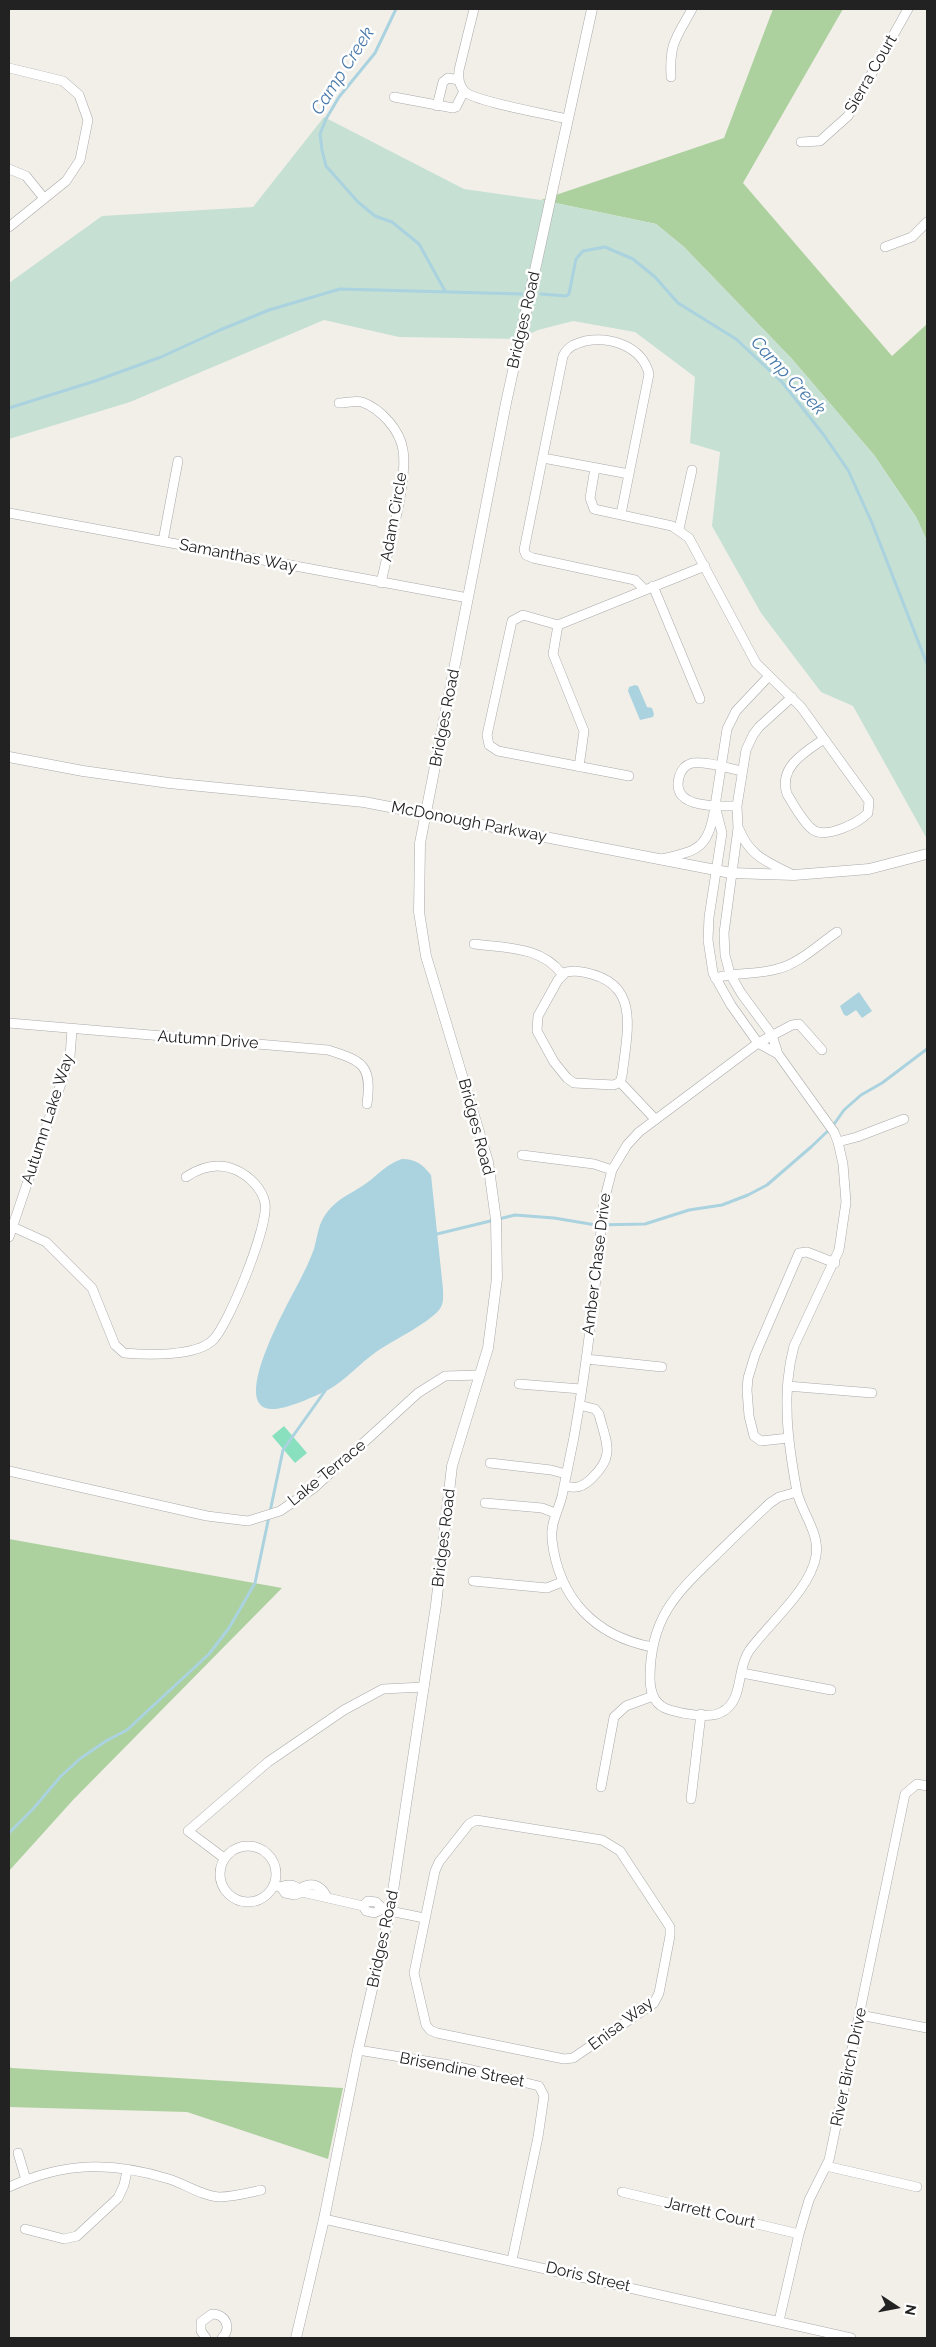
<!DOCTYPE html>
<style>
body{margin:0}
#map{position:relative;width:936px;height:2347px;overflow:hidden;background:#f2efe9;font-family:Raleway,sans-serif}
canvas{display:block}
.frame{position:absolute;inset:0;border:10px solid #222;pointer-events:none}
.north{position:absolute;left:871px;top:2282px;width:50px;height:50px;-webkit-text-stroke:4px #fff;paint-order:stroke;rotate:101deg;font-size:14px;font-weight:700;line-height:20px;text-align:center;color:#222}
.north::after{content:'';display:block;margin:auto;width:18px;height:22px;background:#222;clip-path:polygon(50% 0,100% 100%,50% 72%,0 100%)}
</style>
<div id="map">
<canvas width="936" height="2347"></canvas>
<div class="frame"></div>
<div class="north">N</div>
</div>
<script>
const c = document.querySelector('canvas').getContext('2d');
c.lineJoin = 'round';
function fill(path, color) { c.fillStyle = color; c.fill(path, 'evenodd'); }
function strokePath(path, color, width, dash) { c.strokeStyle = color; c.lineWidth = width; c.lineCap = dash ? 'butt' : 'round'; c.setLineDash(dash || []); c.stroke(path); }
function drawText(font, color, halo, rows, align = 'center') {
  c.font = font + ' Raleway,sans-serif'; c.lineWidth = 5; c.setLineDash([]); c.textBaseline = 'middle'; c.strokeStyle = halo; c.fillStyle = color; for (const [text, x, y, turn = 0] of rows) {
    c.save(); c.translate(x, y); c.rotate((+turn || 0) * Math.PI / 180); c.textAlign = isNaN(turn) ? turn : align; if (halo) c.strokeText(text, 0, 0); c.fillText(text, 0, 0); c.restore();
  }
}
fill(new Path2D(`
 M 773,9 L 843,9 L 743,183 L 892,356 L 927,324 L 927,541 L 916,517 L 874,455 L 792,359 L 684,247 L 656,224 L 541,200 L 724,138 Z
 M 9,1539 L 282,1588 L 73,1800 L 9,1871 Z
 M 9,2067 L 12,2068 L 343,2088 L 328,2159 L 187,2112 L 9,2107 Z`), '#add19e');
fill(new Path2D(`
 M 324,117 L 464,189 L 541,200 L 656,224 L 684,247 L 792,359 L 874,455 L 916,517 L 927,541 L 927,839 L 853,706 L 821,692 L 761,613 L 712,526 L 720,452 L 690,443 L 695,377 L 635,332 L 573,321 L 538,330 L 519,339 L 399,337 L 324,320 L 130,402 L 9,439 L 9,283 L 102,216 L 253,207 Z`), '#c6e0d4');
fill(new Path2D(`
 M 284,1426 L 307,1453 L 295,1463 L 272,1436 Z`), '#88e0be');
fill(new Path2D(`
 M 635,685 L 638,686 L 647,707 L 652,708 L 654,714 L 653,717 L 640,720 L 628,691 L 629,687 Z
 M 859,992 L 872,1011 L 862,1018 L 856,1010 L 847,1016 L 844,1015 L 840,1006 Z
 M 402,1159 C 416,1159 422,1164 431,1175 L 443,1289 C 443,1294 444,1302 441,1307 C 435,1320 390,1342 376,1352 C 359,1364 346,1380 328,1390 C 315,1396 286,1410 271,1409 C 228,1407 291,1298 300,1280 C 305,1270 310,1260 314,1249 C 318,1235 318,1223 328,1211 C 339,1197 355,1192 368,1182 C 380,1173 387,1164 402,1159 Z`), '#aad3df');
strokePath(new Path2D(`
 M 396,9 L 375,53 L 339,97 L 326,119 L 320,134 L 322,150 L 326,166 L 358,202 L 375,216 L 392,222 L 419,244 L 445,291
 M 541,294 L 566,296 L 569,294 L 576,259 L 583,251 L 605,247 L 633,259 L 655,277 L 678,303 L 736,339 L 782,382 L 823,434 L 848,470 L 872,523 L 927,664
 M 9,408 L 95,381 L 161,357 L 220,330 L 269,310 L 340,289 L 522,294
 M 437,1234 L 515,1215 L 554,1218 L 596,1225 L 645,1224 L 689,1210 L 722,1205 L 748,1195 L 767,1185 L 811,1147 L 832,1127 L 844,1110 L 861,1095 L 882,1083 L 927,1049
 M 9,1833 L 33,1809 L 61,1776 L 81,1758 L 106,1741 L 127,1730 L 209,1654 L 229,1628 L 255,1583 L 283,1450 L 325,1391`), '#aad3df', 3);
const minor = new Path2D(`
 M 474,9 L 459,70 C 458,78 459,86 465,92 C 477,102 548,114 567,119
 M 9,68 L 63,81 L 79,95 L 88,120 L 80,160 L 66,181 L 9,227
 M 671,77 C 669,42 677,37 692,9
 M 394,97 L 453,108 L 456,107 L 464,91
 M 437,106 L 443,82 L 448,78 L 459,80
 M 801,142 L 820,141 L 848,116 L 908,9
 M 9,169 L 26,176 L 43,197
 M 885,247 L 912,237 L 927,222
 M 339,403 C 346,403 356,400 362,402 C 381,409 400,430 403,450 C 408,482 388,549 381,583
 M 543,458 L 629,474
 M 595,468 L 590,498 L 594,509 L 672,526 L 689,538 L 756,663 L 801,707 L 869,801 L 868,813 C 858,823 825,840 812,829 C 802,821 794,805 787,794 C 778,767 805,752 824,739
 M 9,513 L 468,598
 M 621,514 L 649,374 C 642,346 610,336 585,341 C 575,344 568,346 563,356 L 524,550 L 526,555 L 533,558 L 635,580 L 644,589
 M 679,529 L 692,470
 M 163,541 L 178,461
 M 653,586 L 700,699
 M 558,625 L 523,615 L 512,621 L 487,735 L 489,745 L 498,751 L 629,776
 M 769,676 L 736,711 L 727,729 L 715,806 L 722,833 L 709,917 L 708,940 L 713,973 L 731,1005 L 758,1043 L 778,1054
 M 792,697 L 759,727 L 753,735 L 746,750 L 737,806 L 738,828 L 724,933 L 725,955 L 730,974 L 741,993 L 772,1035 L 778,1054 L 834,1132 L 838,1142 L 843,1164 L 846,1202 L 839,1250 L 794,1346 C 781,1394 788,1443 797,1492 L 779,1497 L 770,1503 C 751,1521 733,1538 715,1556 C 675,1594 650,1619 650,1678 C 650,1693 655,1706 670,1710 C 683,1714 710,1719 722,1712 C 744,1700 736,1670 749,1651 C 769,1623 810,1590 816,1556 C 820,1533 802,1513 797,1492
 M 579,767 L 584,731 L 553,654 L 558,625 L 705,566
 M 737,806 C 716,806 671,809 679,777 C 681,770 685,765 692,763 C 707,761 727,768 742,771
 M 739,829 C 750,857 768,862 793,875
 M 662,859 C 696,851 708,849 714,812
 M 474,944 C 505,948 541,946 562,974
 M 575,971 C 642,978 628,1026 622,1076 L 620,1082 L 614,1085 L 574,1083 L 567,1078 L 554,1062 L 537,1031 L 538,1016 L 558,980 L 566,972 Z
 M 715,978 C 736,972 757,975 777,969 C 799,964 819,944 837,932
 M 9,1023 L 328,1050 C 363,1061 372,1065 367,1104
 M 620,1082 L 655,1119
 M 838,1142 L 857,1137 L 904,1119
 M 522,1155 L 594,1164 L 612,1170
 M 13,1227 L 46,1242 L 92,1288 L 115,1345 L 124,1353 C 146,1355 196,1357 213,1340 C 229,1324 269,1225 265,1203 C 262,1188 249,1176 236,1170 C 218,1162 201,1167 186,1177
 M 9,1237 L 70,1057 L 72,1029
 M 586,1359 L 662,1367
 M 519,1384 L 581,1389
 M 787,1386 L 872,1393
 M 789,1438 L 761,1441 L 754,1436 L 749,1416 L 747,1390 L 748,1378 L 755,1355 L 799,1253 L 807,1252 L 835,1263
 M 490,1463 L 551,1470 L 566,1474
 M 9,1471 L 207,1516 L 248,1521 L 280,1511 L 314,1488 L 418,1393 L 445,1376 L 480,1375
 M 564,1486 C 576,1489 583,1487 592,1478 C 616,1455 606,1443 599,1414 L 595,1409 L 579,1405
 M 485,1503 L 542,1508 L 555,1513
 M 473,1581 L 547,1588 L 562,1582
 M 652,1647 C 595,1636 559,1599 552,1540 C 550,1524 558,1512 562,1496 C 566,1477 570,1457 574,1437 C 588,1359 596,1280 604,1201 L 612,1170 L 627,1145 L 639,1132 L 758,1043 L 792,1025 L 799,1024 L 822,1050
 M 742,1673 L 831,1690
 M 601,1787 L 614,1717 L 626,1706 L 653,1696
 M 691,1799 L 701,1714
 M 476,1820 L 602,1840 L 620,1851 L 670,1927 L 670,1936 L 659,1993 L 654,2003 L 573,2058 L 564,2059 L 437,2033 L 430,2030 L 426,2025 L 414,1973 L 435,1871 L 439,1862 L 469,1824 Z
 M220 1874a28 28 0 1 1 56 0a28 28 0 1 1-56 0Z
 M 224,1858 L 188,1831 L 268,1762 L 344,1710 L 383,1689 L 424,1687
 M 276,1886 L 281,1887 L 285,1893 L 295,1895 L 302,1892
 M 281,1887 C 290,1883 296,1885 302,1892 L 363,1906 L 366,1911 L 374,1913 L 383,1909
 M 299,1889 C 312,1881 321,1885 327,1897
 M 363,1906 L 368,1901 L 376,1902 L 383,1909 L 390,1911 L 424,1918
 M 860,2015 L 927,2028
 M 358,2050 L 456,2066 L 539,2086 L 544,2096 L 538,2137 L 512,2260
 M 18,2153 L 26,2180
 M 826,2166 L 917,2187
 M 9,2187 C 64,2162 111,2161 169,2179 C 185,2184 202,2196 219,2197 C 233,2197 248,2193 261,2190
 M 622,2192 L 799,2234
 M 324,2219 L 851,2338
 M 25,2229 L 64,2239 L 77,2236 L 118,2198 L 124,2185 L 127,2171
 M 779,2321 L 799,2234 L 809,2200 L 829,2160 L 905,1794 L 917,1784 L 927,1786
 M 206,2338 L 201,2331 L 201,2322 L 212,2314 C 226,2314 232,2328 222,2338`);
const tertiary = new Path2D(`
 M 9,757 L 83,771 L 169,783 L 364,802 L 731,873 L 794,875 L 869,869 L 927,854
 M 296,2338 L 324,2219 L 358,2050 L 390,1911 L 436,1605 L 452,1466 L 488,1348 L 497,1278 L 496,1220 L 488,1162 L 426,956 L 419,912 L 420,843 L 506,403 L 592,9`);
strokePath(minor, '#a9a9a9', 10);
strokePath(tertiary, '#a9a9a9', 11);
strokePath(minor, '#fff', 9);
strokePath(tertiary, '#fff', 10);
drawText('16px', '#222', '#fff', [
 ["Sierra Court",871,74,-60],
 ["Bridges Road",524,320,-77],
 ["Adam Circle",394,517,-80],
 ["Samanthas Way",238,556,11],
 ["Bridges Road",445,718,-79],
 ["McDonough Parkway",469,822,11],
 ["Autumn Drive",208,1040,4],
 ["Autumn Lake Way",48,1119,-72],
 ["Bridges Road",476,1127,75],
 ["Amber Chase Drive",597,1264,-83],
 ["Lake Terrace",327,1473,-39],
 ["Bridges Road",444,1538,-83],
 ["Bridges Road",383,1939,-78],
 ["Enisa Way",621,2024,-37],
 ["River Birch Drive",849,2067,-78],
 ["Brisendine Street",462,2070,11],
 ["Jarrett Court",710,2213,13],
 ["Doris Street",588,2277,13]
]);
drawText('italic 18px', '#4a7aab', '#fff', [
 ["Camp Creek",343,71,-57],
 ["Camp Creek",788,376,47]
]);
</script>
